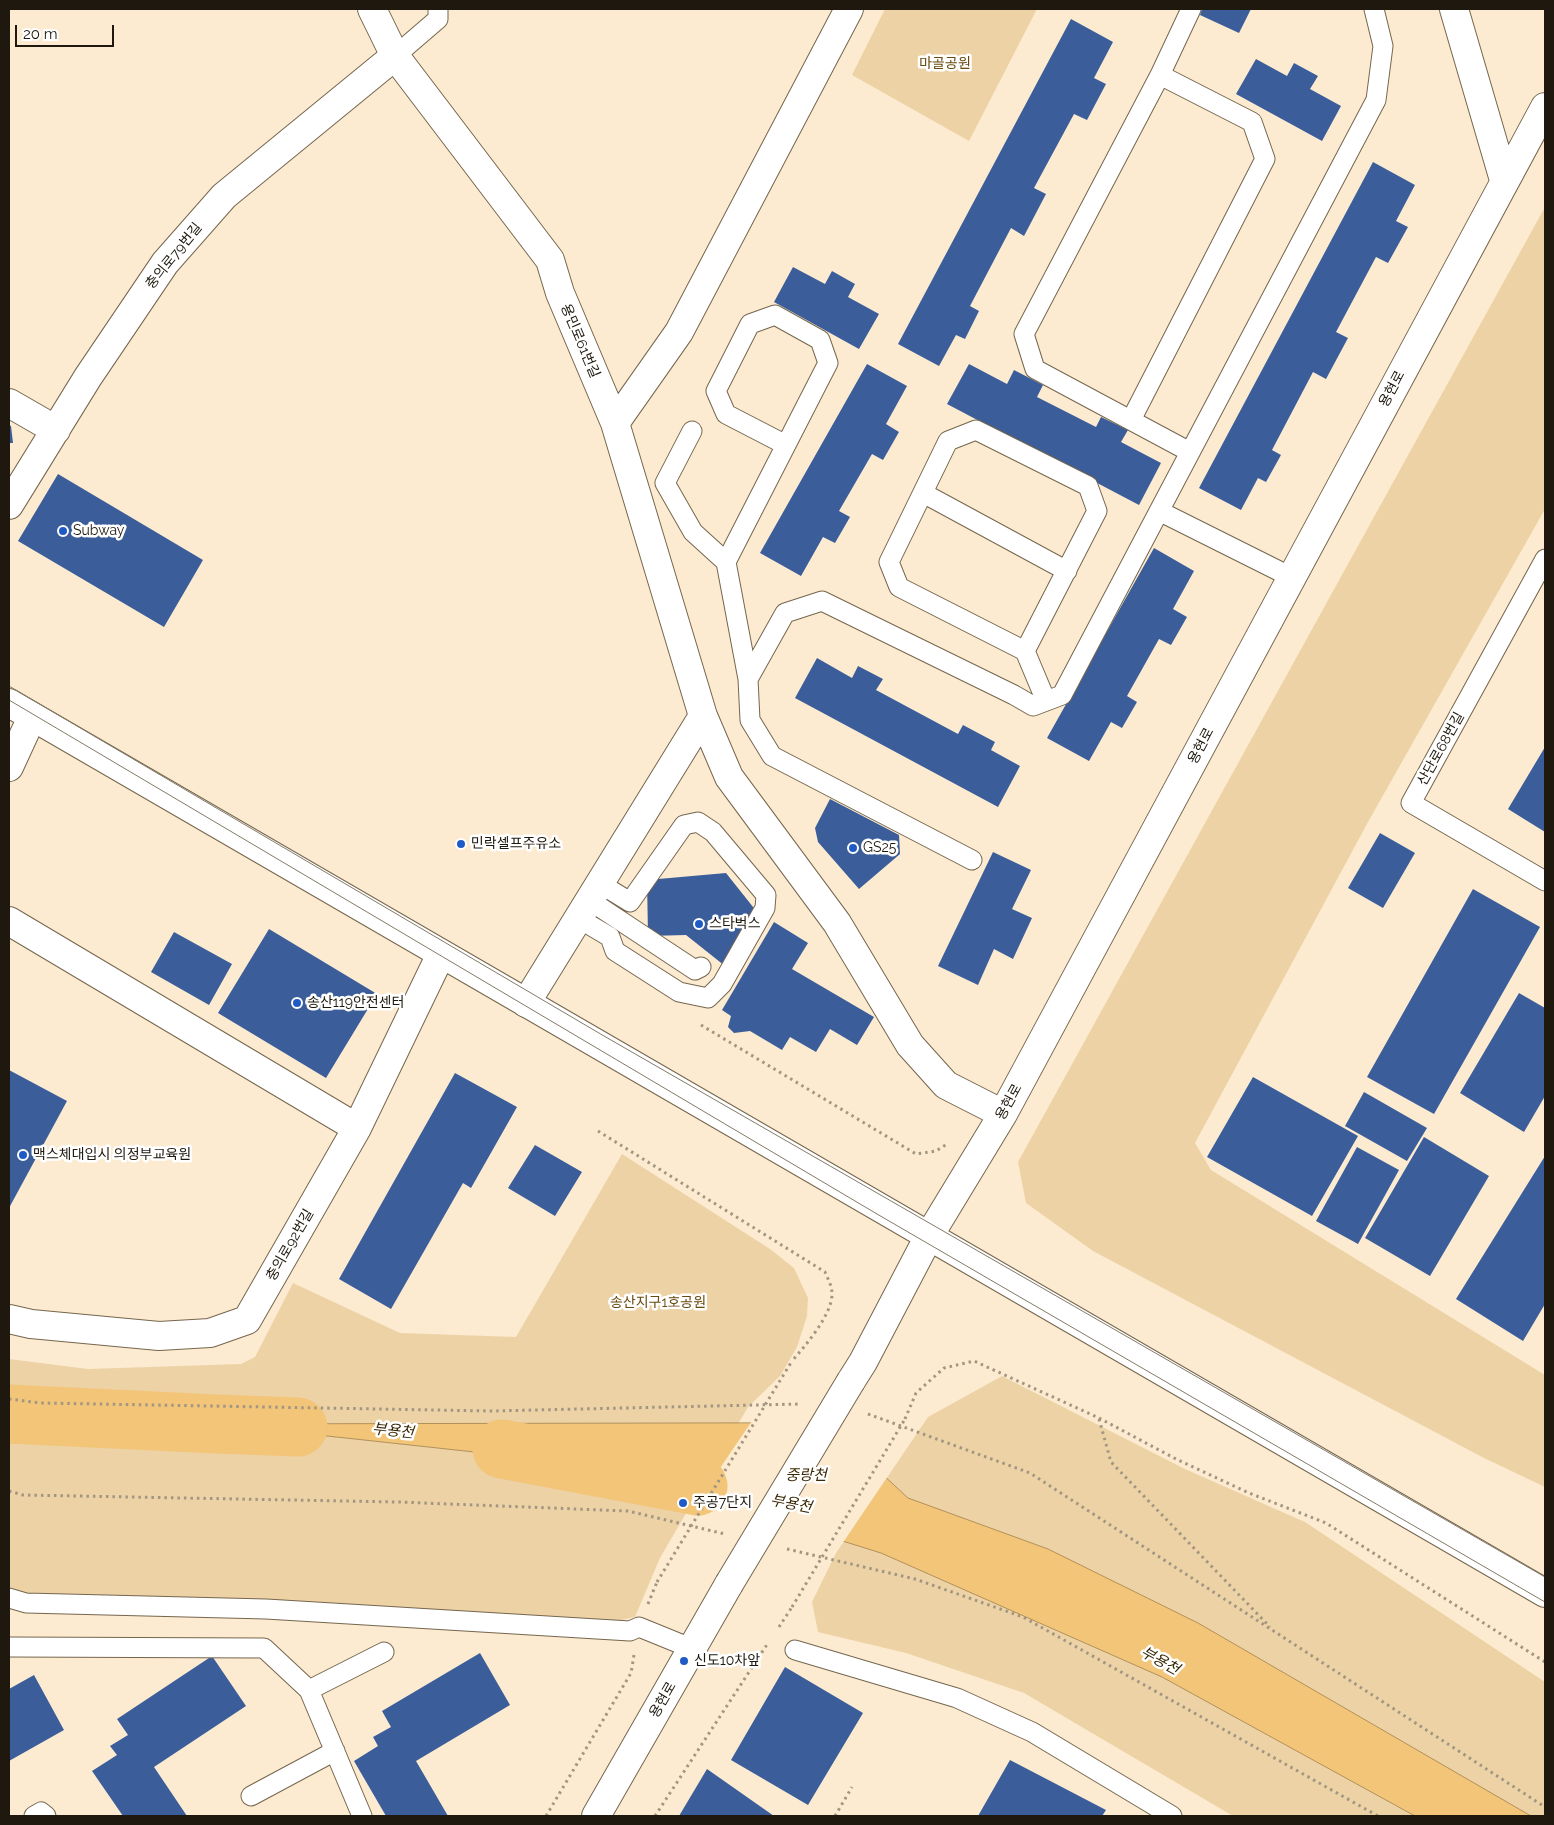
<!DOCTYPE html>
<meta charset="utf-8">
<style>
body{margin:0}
#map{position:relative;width:1554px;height:1825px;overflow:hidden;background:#fcebd0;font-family:Raleway,sans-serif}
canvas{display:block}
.frame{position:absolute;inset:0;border:10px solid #1e180e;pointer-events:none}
.scale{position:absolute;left:15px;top:25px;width:99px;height:22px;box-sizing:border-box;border:2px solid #1e180e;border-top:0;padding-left:6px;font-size:15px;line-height:18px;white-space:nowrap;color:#1e180e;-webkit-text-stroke:4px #fff;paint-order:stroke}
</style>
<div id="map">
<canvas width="1554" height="1825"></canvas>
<div class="frame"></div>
<div class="scale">20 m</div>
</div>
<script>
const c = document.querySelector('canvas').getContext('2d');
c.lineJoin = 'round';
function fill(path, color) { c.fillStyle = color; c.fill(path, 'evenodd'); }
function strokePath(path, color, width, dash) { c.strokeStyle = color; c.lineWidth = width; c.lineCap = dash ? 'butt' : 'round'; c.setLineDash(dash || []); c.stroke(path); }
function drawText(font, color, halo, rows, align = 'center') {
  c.font = font + ' Raleway,"Noto Sans KR",sans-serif'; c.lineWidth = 5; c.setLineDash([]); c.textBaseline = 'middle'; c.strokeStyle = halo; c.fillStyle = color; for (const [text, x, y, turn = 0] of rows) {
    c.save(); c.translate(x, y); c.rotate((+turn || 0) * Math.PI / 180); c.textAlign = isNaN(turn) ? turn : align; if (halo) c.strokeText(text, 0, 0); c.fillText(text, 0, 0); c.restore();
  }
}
fill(new Path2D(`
 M 885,9 L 1037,9 L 969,141 L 852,75 Z
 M 1545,207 L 1545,509 L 1368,822 L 1195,1143 L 1211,1170 L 1545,1375 L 1545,1487 L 1484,1458 L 1093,1251 L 1026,1203 L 1018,1162 Z
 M 622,1154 L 770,1249 L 794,1268 L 808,1298 L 807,1316 L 797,1347 L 780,1376 L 748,1407 L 660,1558 L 635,1617 L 617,1621 L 9,1598 L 9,1359 L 88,1369 L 241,1364 L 255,1357 L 293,1283 L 400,1333 L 516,1337 Z
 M 1002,1376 L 1185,1469 L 1305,1522 L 1545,1682 L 1545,1816 L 1233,1816 L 1024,1693 L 906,1653 L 818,1632 L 812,1602 L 836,1553 L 928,1417 Z`), '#edd2a6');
const water = new Path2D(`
 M 827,1423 L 908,1498 L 1048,1549 L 1198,1623 L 1531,1816 L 1415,1816 L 1162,1677 L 881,1553 L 603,1466 L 217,1424 Z`);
fill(water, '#f2c579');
strokePath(water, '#b29159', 1);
fill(new Path2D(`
 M 752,1421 L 828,1421 L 888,1476 L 842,1544 L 699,1499 Z`), '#fcebd0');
strokePath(new Path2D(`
 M 9,1414 L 217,1424 L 298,1427
 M 502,1449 L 698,1486`), '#f2c579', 59);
fill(new Path2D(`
 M 1202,9 L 1251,9 L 1239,33 L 1200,15 Z
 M 1071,19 L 1113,42 L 1094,78 L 1106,84 L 1087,120 L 1074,114 L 1034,188 L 1046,194 L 1024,236 L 1011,228 L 970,306 L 979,311 L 965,339 L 956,335 L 939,366 L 898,344 Z
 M 1256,59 L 1287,76 L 1294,63 L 1318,76 L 1310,89 L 1341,106 L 1322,141 L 1236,94 Z
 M 1373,162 L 1415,185 L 1396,221 L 1408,227 L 1388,263 L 1376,257 L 1336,332 L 1348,338 L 1326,379 L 1313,372 L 1272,450 L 1281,455 L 1266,482 L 1258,478 L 1241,510 L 1199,488 Z
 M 793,267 L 825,284 L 832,271 L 855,284 L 848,297 L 879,314 L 859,349 L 774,302 Z
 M 867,364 L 907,386 L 886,424 L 899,432 L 883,460 L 872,454 L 839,511 L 850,517 L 835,543 L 823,537 L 801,576 L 760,553 Z
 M 969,364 L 1007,384 L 1014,370 L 1043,385 L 1037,397 L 1096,427 L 1101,417 L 1128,430 L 1121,442 L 1161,463 L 1139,505 L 947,404 Z
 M 9,425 L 11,426 L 13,443 L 9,443 Z
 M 58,474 L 203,560 L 164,627 L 18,541 Z
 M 1154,548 L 1194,571 L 1173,609 L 1187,617 L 1171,645 L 1159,639 L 1127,696 L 1137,702 L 1122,728 L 1111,722 L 1089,761 L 1047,738 Z
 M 817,658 L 852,678 L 858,666 L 883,679 L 876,690 L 958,734 L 963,725 L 995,742 L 991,750 L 1020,766 L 998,807 L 795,698 Z
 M 1545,747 L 1545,832 L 1508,809 Z
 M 830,799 L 899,835 L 900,854 L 859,889 L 818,842 L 815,828 Z
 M 1380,833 L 1415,853 L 1383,908 L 1348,888 Z
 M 993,852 L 1031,870 L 1012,909 L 1032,918 L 1013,959 L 994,949 L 978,985 L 938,966 Z
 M 726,873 L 757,912 L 725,966 L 686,935 L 648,936 L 647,880 Z
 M 1473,889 L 1540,927 L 1434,1114 L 1367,1077 Z
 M 774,922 L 808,943 L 792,969 L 874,1017 L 857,1045 L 830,1029 L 816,1052 L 790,1037 L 782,1050 L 750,1031 L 734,1033 L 728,1027 L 731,1016 L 722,1010 Z
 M 269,929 L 377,994 L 326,1078 L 218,1013 Z
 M 174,932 L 232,964 L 209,1005 L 151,972 Z
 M 1519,993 L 1545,1008 L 1545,1096 L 1524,1132 L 1460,1093 Z
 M 9,1070 L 67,1101 L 9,1208 Z
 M 455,1073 L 517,1107 L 471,1188 L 463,1183 L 391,1309 L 339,1279 Z
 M 1253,1077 L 1358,1136 L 1312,1216 L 1207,1157 Z
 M 1364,1092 L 1427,1128 L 1407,1161 L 1345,1126 Z
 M 1424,1137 L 1489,1176 L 1430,1276 L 1365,1238 Z
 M 535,1145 L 582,1172 L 555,1216 L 508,1188 Z
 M 1357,1147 L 1399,1170 L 1358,1244 L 1316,1221 Z
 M 1545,1156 L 1545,1304 L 1523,1341 L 1456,1299 Z
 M 480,1653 L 510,1705 L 416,1761 L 448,1816 L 386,1816 L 354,1761 L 378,1746 L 373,1737 L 391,1727 L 382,1711 Z
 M 212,1656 L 246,1706 L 154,1767 L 187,1816 L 123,1816 L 92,1771 L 117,1755 L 110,1746 L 128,1735 L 117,1719 Z
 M 785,1667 L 863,1713 L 808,1805 L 731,1760 Z
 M 34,1675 L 64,1730 L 9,1761 L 9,1689 Z
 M 1010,1760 L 1106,1810 L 1102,1816 L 978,1816 Z
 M 707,1769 L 774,1816 L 679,1816 Z`), '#3b5e9b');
const service = new Path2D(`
 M 395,56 L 438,19 L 438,9
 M 1131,420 L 1265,159 L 1252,122 L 1160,75
 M 692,431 L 665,483 L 693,532 L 726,562
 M 1190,452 L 1035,369 L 1024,334 L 1160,75 L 1191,9
 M 923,493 L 1067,571
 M 1159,511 L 1291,577
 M 1545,559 L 1411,803 L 1545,881
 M 1025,651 L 1097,511 L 1088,486 L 976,430 L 948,441 L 889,562 L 899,587 L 1025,651 L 1046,701
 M 748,679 L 726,562 L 828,363 L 820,340 L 775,315 L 750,324 L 716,391 L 726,414 L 786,445
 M 972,860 L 772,756 L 750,720 L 748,679 L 785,613 L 822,601 L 1014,695 L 1033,706 L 1062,695 L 1376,100 L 1383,46 L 1374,9
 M 589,900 L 695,970 L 701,967
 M 578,918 L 610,937 L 615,951 L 679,992 L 708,998 L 722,984 L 765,908 L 766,895 L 713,832 L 698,822 L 684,825 L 630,902 L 599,883
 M 9,1598 L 26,1603 L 266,1609 L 630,1631 L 639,1627 L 693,1649
 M 9,1647 L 264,1648 L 309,1690 L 362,1816
 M 795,1650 L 957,1698 L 1032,1732 L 1172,1816
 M 309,1690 L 384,1652
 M 251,1796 L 335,1751
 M 34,1816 L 41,1812 L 46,1816`);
const minor = new Path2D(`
 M 372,9 L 395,56 L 550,260 L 560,293 L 615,423 L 703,716 L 729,777 L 837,923 L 910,1045 L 946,1085 L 1003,1114
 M 1454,9 L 1504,180
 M 9,403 L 56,430
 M 615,423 L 679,332 L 849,9
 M 9,505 L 88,377 L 165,263 L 224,196 L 395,56
 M 9,767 L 32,717
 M 9,921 L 357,1128
 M 526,1003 L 703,716
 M 9,1319 L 31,1324 L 159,1336 L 210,1333 L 247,1320 L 357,1128 L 441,954
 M 851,1381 L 863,1362 L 929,1236 L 1003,1114 L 1545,107
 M 596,1816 L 729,1584`);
const secondary = new Path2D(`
 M 9,703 L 1545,1593`);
strokePath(service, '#75664e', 21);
strokePath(minor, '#75664e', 30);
strokePath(secondary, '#75664e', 30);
strokePath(new Path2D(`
 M 701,1025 L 916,1154 L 936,1151 L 947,1144
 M 598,1131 L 825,1272 C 828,1279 832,1286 832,1294 C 832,1315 805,1346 792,1361
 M 9,1399 L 41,1403 L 491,1411 L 801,1404
 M 868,1414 L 1030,1473 L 1545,1807
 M 905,1419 L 916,1393 L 944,1368 L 974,1361 L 1099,1418 L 1176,1459 L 1249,1493 L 1326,1523 L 1545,1662
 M 1099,1419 L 1111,1462 L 1270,1627
 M 9,1491 L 23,1495 L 398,1502 L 628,1511 L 725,1534
 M 787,1549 L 915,1579 L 1023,1617 L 1378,1816
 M 648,1604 L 657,1582
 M 779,1627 L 792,1607
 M 546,1816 L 631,1673 L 634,1655
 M 655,1816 L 768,1643
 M 835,1816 L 852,1787`), '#a29682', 3, [2.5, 4]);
strokePath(service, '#fff', 19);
strokePath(minor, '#fff', 28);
strokePath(secondary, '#fff', 28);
strokePath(new Path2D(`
 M 9,686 L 604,1036 L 1545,1577
 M 9,700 L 877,1214 L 1545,1602`), '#857a68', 1);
const minorBridge = new Path2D(`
 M 729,1584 L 851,1381`);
strokePath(minorBridge, '#75664e', 30, []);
strokePath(new Path2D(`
 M 657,1582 L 792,1361
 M 792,1607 L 905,1419`), '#a29682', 3, [2.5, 4]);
strokePath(minorBridge, '#fff', 28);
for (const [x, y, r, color] of [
 [63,531,5,"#1f5bc7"],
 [461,844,5,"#1f5bc7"],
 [853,848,5,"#1f5bc7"],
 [699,924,5,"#1f5bc7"],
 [297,1003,5,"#1f5bc7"],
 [23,1155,5,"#1f5bc7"],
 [683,1503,5,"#1f5bc7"],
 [684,1661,5,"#1f5bc7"]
]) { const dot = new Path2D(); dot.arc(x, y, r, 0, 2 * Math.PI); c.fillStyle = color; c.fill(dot); strokePath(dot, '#fff', 2); }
drawText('14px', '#684b0f', '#fff', [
 ["마골공원",945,64],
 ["송산지구1호공원",658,1303]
]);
drawText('14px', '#1e180e', '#fff', [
 ["충의로79번길",174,256,-51],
 ["용민로61번길",580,341,67],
 ["용현로",1392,389,-62],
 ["용현로",1201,746,-62],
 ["산단로68번길",1441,749,-61],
 ["용현로",1009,1102,-61],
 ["충의로92번길",290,1245,-60],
 ["용현로",663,1700,-60]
]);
drawText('14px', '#1e180e', '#fff', [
 ["Subway",73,531],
 ["민락셀프주유소",471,844],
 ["GS25",863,848],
 ["스타벅스",709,924],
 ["송산119안전센터",307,1003],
 ["맥스체대입시 의정부교육원",33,1155],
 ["주공7단지",693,1503],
 ["신도10차앞",694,1661]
], 'left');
drawText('italic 15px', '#3a2805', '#fff', [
 ["부용천",393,1431,6],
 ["중랑천",806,1475],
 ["부용천",791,1504,11],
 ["부용천",1160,1661,29]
]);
</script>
